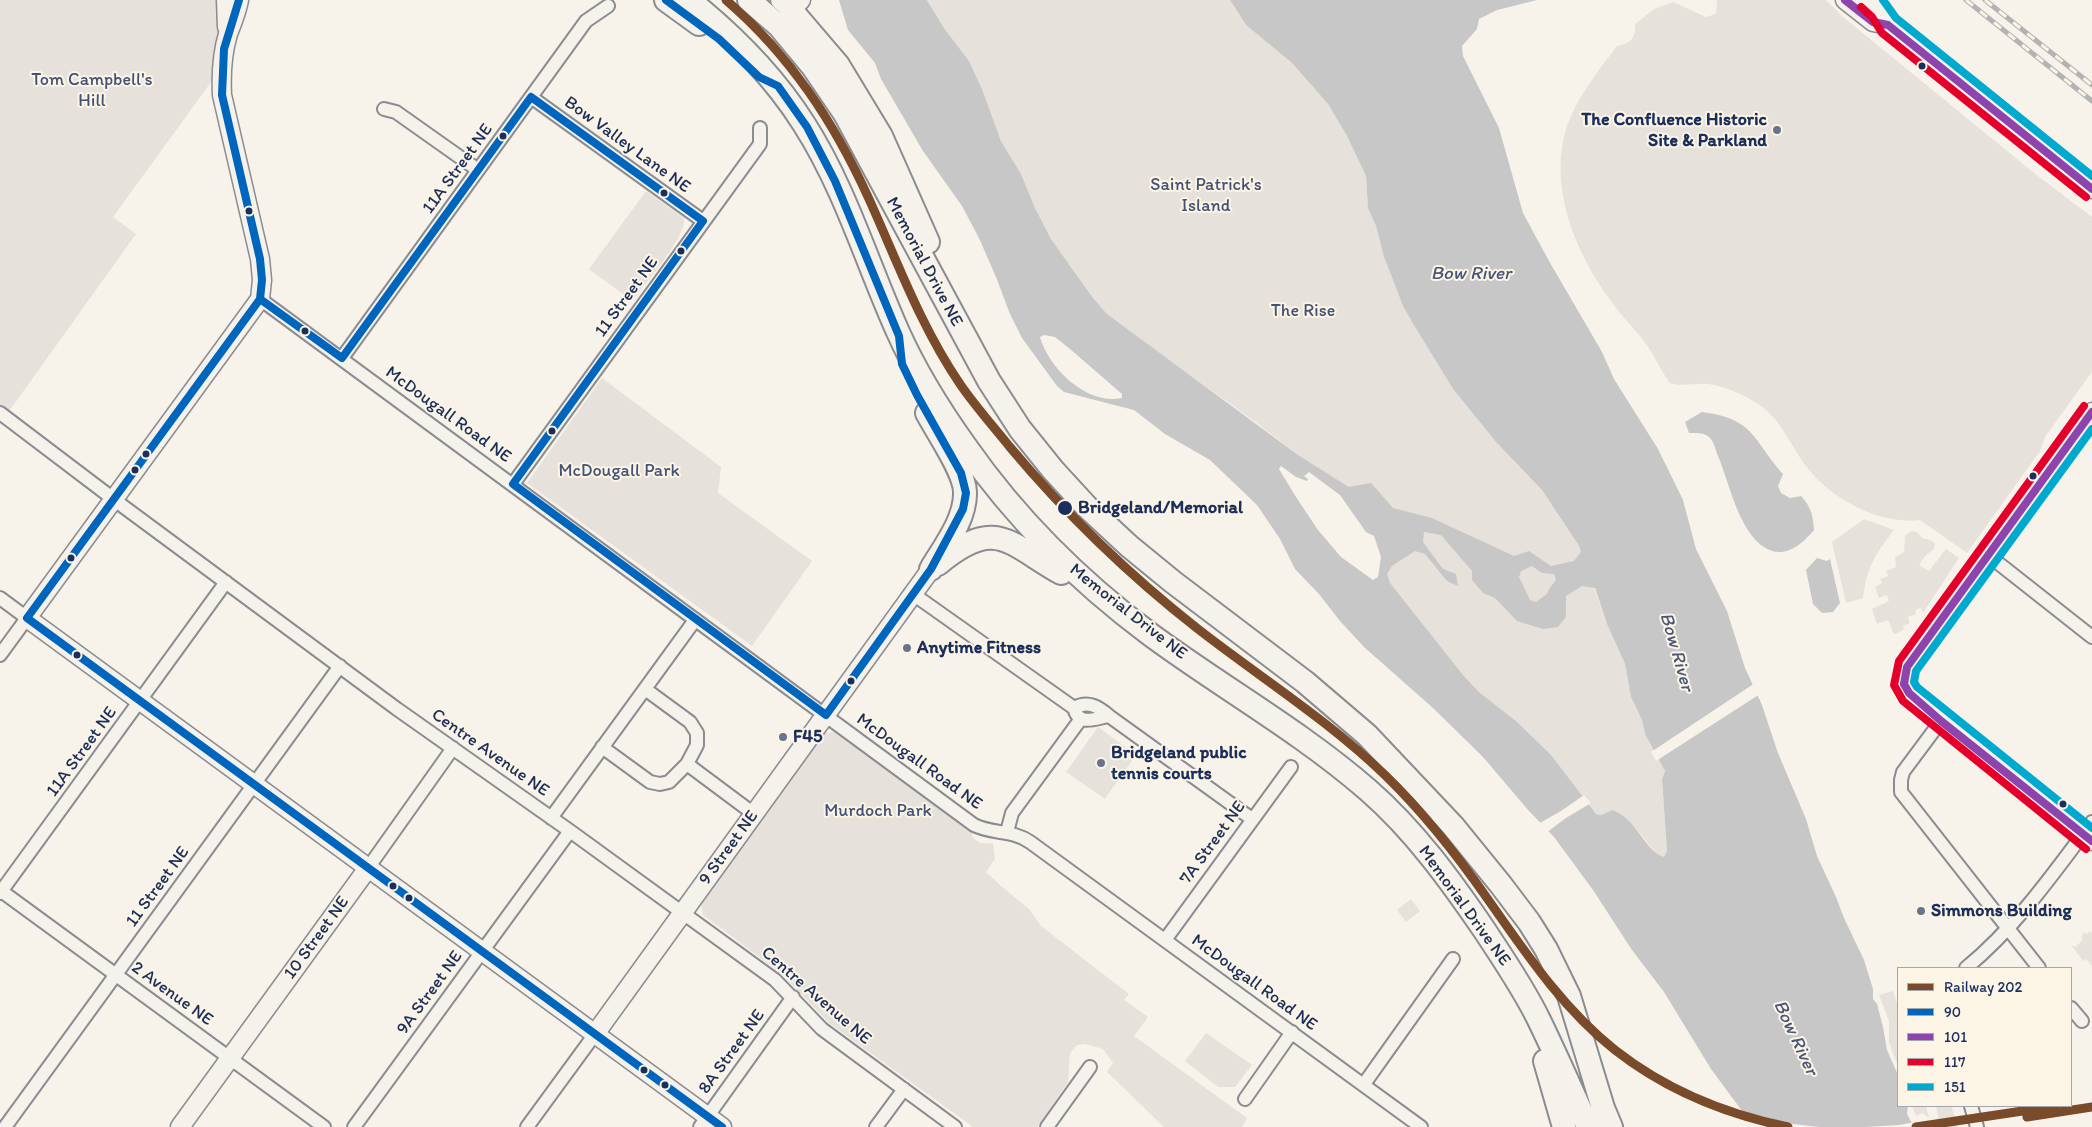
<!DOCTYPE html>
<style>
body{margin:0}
#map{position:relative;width:2092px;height:1127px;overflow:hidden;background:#f7f3ea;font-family:Itim,sans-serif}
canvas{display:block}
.legend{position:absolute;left:1897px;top:967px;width:175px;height:140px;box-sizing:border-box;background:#fcf5e5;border:1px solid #a2a6af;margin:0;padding:6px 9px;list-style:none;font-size:15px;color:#1b2f5e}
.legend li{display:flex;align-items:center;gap:10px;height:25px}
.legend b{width:25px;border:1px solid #a2a6af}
</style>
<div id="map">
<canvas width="2092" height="1127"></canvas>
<ul class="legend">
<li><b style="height:6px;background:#7a4b2a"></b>Railway 202</li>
<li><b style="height:6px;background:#0065bd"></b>90</li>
<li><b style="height:6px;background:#8e44ad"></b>101</li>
<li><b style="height:6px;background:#e4002b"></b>117</li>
<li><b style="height:6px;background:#00a9ce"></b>151</li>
</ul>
</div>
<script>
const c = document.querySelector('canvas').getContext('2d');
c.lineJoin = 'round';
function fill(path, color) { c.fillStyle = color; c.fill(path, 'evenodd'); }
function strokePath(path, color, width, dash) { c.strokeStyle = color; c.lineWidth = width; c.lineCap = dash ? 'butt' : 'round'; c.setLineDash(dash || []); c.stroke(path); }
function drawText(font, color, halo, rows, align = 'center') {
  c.font = font + ' Itim,sans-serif'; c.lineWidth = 4; c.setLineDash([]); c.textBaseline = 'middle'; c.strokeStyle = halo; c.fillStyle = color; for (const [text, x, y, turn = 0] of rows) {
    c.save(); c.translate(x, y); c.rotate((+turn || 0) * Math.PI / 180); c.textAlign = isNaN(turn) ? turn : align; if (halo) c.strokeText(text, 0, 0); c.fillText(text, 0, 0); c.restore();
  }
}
fill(new Path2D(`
 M 0,0 L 220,0 L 222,67 L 113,217 L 136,234 L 5,417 L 0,412 Z
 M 927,0 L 1230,0 L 1246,25 L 1292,63 L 1328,104 L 1347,136 L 1366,176 L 1368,207 L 1376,226 L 1384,257 L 1403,306 L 1412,322 L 1453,389 L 1496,442 L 1542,490 L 1579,546 L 1607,624 L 1625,664 L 1631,697 L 1642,720 L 1645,734 L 1665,771 L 1662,779 L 1667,851 L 1664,858 L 1657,855 L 1635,827 L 1612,810 L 1600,815 L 1596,814 L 1516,721 L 1479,692 L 1463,675 L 1389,583 L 1373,521 L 1349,487 L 1298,455 L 1254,421 L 1155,350 L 1107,314 L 1093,298 L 1051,239 L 1035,208 L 1021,174 L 1001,141 L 982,89 L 969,61 L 944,28 Z
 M 1717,0 L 1826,0 L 1842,16 L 2034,173 L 2092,217 L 2092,372 L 2045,437 L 2040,451 L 1967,553 L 1920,520 C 1881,525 1833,500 1809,470 C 1792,449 1783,422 1761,406 C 1747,396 1725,386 1708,384 C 1695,383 1682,387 1670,383 C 1660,370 1654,354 1644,341 C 1632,326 1619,313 1608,297 C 1574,249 1548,185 1567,126 C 1578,96 1598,71 1617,46 C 1631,43 1636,38 1635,24 L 1654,9 L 1673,2 L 1706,17 L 1716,14 Z
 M 646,191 L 684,218 C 688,235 644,285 632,301 L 589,269 Z
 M 602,378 L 721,467 L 718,493 L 812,561 L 752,646 L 527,483 Z
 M 1864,519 L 1894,530 C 1875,555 1867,566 1863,598 L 1846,603 L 1832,542 Z
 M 1911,531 L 1917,532 L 1922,538 L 1930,540 L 1935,543 L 1934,549 L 1925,556 L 1919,565 L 1929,571 L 1946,549 L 1959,558 L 1923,613 L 1921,608 L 1915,610 L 1916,614 L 1908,617 L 1910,623 L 1903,626 L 1904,630 L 1894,634 L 1888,620 L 1877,624 L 1872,609 L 1889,601 L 1887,595 L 1879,598 L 1875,587 L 1882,583 L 1880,579 L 1888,576 L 1886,571 L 1896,567 L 1895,557 L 1904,552 L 1905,536 Z
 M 1098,727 L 1136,755 L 1105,799 L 1066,772 Z
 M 834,732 L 841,735 L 972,832 L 972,836 C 978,844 984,844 993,843 L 995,859 L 986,872 L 1001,886 L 1029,909 L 1041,926 L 1129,994 L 1124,1000 L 1148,1017 L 1134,1036 L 1247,1118 L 1242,1127 L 1164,1127 L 1107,1072 L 1113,1063 L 1103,1049 L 1085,1044 L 1077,1045 L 1070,1053 L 1068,1082 L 1037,1127 L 973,1127 L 829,1023 L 783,975 L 703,915 L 701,903 L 824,733 Z
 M 1411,899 L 1420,911 L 1406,922 L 1397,910 Z
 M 2090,931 L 2092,933 L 2092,966 L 2086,959 L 2083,961 L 2071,945 L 2076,947 L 2083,939 L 2081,937 L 2084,932 L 2087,934 Z
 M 1893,991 L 1898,1006 L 1898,1066 L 1889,1043 L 1889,1021 L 1879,995 Z
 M 1206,1033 L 1252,1065 L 1235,1087 L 1218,1087 L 1185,1061 Z
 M 1912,1106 L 1926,1106 L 1929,1118 L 1922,1113 L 1916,1116 Z
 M 1936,1106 L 1951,1106 L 1958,1127 L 1940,1127 Z`), '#e6e2db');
fill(new Path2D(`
 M 839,0 L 927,0 L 944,28 L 969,61 L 982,89 L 1001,141 L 1021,174 L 1035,208 L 1051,239 L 1093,298 L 1107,314 L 1298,455 L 1349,487 L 1371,483 L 1393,508 L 1432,518 L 1514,556 L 1529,551 L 1551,566 L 1574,561 L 1581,552 L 1579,546 L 1542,490 L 1496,442 L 1453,389 L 1412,322 L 1403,306 L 1384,257 L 1376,226 L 1368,208 L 1366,176 L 1347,136 L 1328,104 L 1292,63 L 1246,25 L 1230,0 L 1537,0 L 1497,10 L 1479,19 L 1477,29 L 1462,46 L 1463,56 L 1499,128 L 1523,213 L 1549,261 L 1602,352 L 1614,379 L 1658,449 L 1683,500 L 1696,549 L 1727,611 L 1745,668 L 1762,705 L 1778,753 L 1806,819 L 1817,856 L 1836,897 L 1844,918 L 1864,960 L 1873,989 L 1873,999 L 1877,1004 L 1883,1027 L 1887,1050 L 1898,1075 L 1898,1106 L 1908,1106 L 1907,1114 L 1914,1127 L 1754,1127 L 1711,1069 L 1664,992 L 1632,950 L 1593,890 L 1554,837 L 1529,811 L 1483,757 L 1433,708 L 1364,647 L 1340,621 L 1319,594 L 1295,569 L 1280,539 L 1257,505 L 1210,460 L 1165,434 L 1134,410 L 1064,392 L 1057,386 L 1022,338 L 1010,314 L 996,277 L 979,238 L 962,206 L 923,151 L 881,79 L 875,63 L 848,30 ZM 1044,335 L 1055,337 L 1070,349 L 1122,394 L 1122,398 C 1088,406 1049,369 1040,337 ZM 1281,466 L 1296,477 L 1307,481 L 1308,479 L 1304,476 L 1309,472 L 1340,495 L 1366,532 L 1374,536 L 1381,557 L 1378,577 L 1373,580 L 1341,557 L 1318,530 L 1296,497 L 1279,469 ZM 1424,532 L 1441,535 L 1472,571 L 1472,580 L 1483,593 L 1495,598 L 1517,621 L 1543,629 L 1558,627 L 1566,617 L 1566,596 L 1582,586 L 1595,588 L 1607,624 L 1625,664 L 1631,697 L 1642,720 L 1645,734 L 1665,771 L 1662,779 L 1667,851 L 1664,857 C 1645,852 1637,818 1612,810 L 1601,815 L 1596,814 L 1551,755 L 1516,721 L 1479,692 L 1463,675 L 1390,583 L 1387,574 L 1392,566 L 1415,551 L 1425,554 L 1447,581 L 1458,586 L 1456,574 L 1443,569 L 1423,542 ZM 1532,566 L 1542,573 L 1554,574 L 1556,580 L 1549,589 L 1547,594 L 1536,602 L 1530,600 L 1519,577 L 1521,571 Z
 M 1702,412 C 1755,419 1752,439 1783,474 L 1778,486 L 1781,493 L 1790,498 L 1801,496 C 1811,507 1813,515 1814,530 C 1804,542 1789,556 1772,551 C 1740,540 1730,484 1718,456 C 1716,451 1714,442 1710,438 C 1704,432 1697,433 1689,433 L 1685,422 Z
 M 1817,558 L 1827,561 L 1830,559 L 1840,603 L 1833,612 L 1822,613 L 1813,604 L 1806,570 Z`), '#c7c7c7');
fill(new Path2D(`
 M 1755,683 L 1760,694 L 1656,761 L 1651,752 Z
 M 1584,795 L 1591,803 L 1566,818 L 1546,833 L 1538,824 L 1561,811 Z
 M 1741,1112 L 1783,1123 L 1820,1127 L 1751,1127 Z
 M 1915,1122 L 1917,1127 L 1865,1127 L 1899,1125 Z`), '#f7f3ea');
const street = new Path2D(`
 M 531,97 L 703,221
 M 384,109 L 396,112 L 478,170
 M 260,299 L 974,825 C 992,834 1013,830 1030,842 L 1421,1127
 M 342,358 L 586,21 L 608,6
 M 0,413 L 124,507 L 397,709 L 570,831 L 775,980 L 822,1029 L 955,1127
 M 513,484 L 760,144 L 760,128
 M 1988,555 L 2092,637
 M 913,594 L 1074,708 C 1079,727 1095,718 1109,716
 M 0,598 L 27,618 L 0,655
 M 1074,708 C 1088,700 1099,707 1109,716 L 1252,819
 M 1941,721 L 1903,772 L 1901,780 L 1901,792 L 2039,968
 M 602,747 L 650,782 L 660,784 L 669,782 L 687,764 L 697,745 L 697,733 L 690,722 L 645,689
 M 687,764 L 754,814
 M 551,818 L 695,620
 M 1007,832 L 1012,813 L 1080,720
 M 368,868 L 453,748
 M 0,890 L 324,1127
 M 0,893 L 226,582
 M 1165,940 L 1291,767
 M 1966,968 C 2015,928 2054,873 2092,822
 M 2071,1008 L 2082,1021
 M 1364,1084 L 1453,959
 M 1245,1099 L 1292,1032
 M 1971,1106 L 1977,1127
 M 5,1127 L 340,666
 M 354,1127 L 570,831
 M 527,1127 L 595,1034
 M 700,1127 L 793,997
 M 876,1127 L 904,1089
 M 1047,1127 L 1090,1067`);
const secondary = new Path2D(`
 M 226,0 L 227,27
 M 239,0 C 237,12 232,23 228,34 C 222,54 221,75 222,95 L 260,259 L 262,280 L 260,299 L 27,618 L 722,1127
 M 780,0 L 791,10 L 801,0
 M 1845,0 L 1873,22 L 1888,25
 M 1868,0 L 1880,11 L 1888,25 L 2092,189
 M 2092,412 L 1907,667 L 1904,684 L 1909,693 L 1954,731 L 2092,841
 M 595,1034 L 931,569
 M 180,1127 L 368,868`);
const highway = new Path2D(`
 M 666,0 L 699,24
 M 689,0 C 734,36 773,75 804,124 C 845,188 867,263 898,332 C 915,370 941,412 966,447 C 1017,520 1080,582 1151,635 C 1223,688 1300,731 1368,790 C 1414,830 1451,881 1485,931 C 1504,960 1524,989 1539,1020 C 1556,1055 1572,1091 1588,1127
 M 749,0 L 779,26 L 813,67 L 845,114 L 989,381 L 1020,429 L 1053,470 L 1087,507 L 1129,546 L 1173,582 L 1305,682 L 1367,735 L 1453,826 L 1501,885 L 1529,922 L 1546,949 L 1569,996 L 1603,1108 L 1611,1127
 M 791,10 L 838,65 L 881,136 L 928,242
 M 927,413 C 937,432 965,472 965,492 C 966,519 944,547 931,569
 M 938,564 C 996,516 1008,543 1061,573
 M 1545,1061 L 1564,1127`);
strokePath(street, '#8a8c91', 16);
strokePath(secondary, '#8a8c91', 21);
strokePath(highway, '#8a8c91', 26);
strokePath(street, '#f5f2ec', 12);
strokePath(secondary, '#f5f2ec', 18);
strokePath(highway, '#f5f2ec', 22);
const rail = new Path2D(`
 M 1966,0 L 2092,101
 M 1985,0 L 2092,85`);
strokePath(rail, '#b2b3b4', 5);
strokePath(rail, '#fcf5e5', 3, [9]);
strokePath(new Path2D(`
 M 666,0 L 719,39 L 759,77 L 778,86 L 807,127 L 835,181 L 899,336 L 902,364 L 917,395 L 961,473 L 966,493 L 963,509 L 931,569 L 826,715 L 513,484 L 703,221
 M 531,97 L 703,221
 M 260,299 L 342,358 L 531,97
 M 27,618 L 722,1127
 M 27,618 L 260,299 L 262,280 L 260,259 L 222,95 L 224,49 L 239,0`), '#0065bd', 8);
strokePath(new Path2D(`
 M 1845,0 L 1873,22 L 1888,25 L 2092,189
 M 1904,684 L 1907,667 L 2092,412
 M 1904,684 L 1909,693 L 1941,721 L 2092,841`), '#8e44ad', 8);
strokePath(new Path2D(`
 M 1861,7 L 1872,17 L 1882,33 L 2086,197
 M 2084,406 L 1899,661 L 1894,685 L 1903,701 L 2086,849`), '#e4002b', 8);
strokePath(new Path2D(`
 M 1883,0 L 1896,18 L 2092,176
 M 2092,429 L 1916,671 L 1914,682 L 1917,687 L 2092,828`), '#00a9ce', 8);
strokePath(new Path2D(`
 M 726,0 C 790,55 834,122 869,199 C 897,261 921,327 960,384 C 975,406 993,426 1009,446 C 1066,514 1129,575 1198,629 C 1261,678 1328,720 1386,776 C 1424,813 1457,855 1487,898 C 1525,952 1563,1009 1615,1050 C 1666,1090 1725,1114 1788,1127
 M 2027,1117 L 2092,1107
 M 1916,1127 L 2056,1106`), '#7a4b2a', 9);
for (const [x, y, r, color] of [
 [1922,66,4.5,"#1b2f5e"],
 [1777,130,5,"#68748f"],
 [503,136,4.5,"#1b2f5e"],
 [664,193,4.5,"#1b2f5e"],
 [249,211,4.5,"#1b2f5e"],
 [681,251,4.5,"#1b2f5e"],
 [305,331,4.5,"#1b2f5e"],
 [552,431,4.5,"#1b2f5e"],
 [146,454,4.5,"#1b2f5e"],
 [135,470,4.5,"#1b2f5e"],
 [2033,476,4.5,"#1b2f5e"],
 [1065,508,8,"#1b2f5e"],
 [71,558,4.5,"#1b2f5e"],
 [907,648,5,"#68748f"],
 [77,655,4.5,"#1b2f5e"],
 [851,681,4.5,"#1b2f5e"],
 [783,737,5,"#68748f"],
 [1101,763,5,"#68748f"],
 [2063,804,4.5,"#1b2f5e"],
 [393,886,4.5,"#1b2f5e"],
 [409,898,4.5,"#1b2f5e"],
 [1921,911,5,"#68748f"],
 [644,1070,4.5,"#1b2f5e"],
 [665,1085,4.5,"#1b2f5e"]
]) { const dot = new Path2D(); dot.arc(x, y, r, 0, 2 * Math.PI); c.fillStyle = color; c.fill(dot); strokePath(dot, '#fcf5e5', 2); }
drawText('18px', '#425176', '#fcf5e5', [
 ["Tom Campbell's",92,80],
 ["Hill",92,101],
 ["Saint Patrick's",1206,185],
 ["Island",1206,206],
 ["The Rise",1303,311],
 ["McDougall Park",619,471],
 ["Murdoch Park",878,811]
]);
drawText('bold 18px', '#1b2f5e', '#fcf5e5', [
 ["The Confluence Historic",1767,120,"right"],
 ["Site & Parkland",1767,141,"right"],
 ["Anytime Fitness",917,648],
 ["F45",793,737],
 ["Bridgeland public",1111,753],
 ["tennis courts",1111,774],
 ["Simmons Building",1931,911]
], 'left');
drawText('18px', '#1b2f5e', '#fcf5e5', [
 ["Bow Valley Lane NE",627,145,36],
 ["11A Street NE",458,169,-54],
 ["Memorial Drive NE",924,262,62],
 ["11 Street NE",627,297,-54],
 ["McDougall Road NE",448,415,36],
 ["Memorial Drive NE",1128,612,38],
 ["11A Street NE",82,752,-54],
 ["Centre Avenue NE",490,753,35],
 ["McDougall Road NE",919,762,36],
 ["7A Street NE",1213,843,-54],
 ["9 Street NE",729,848,-54],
 ["11 Street NE",158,887,-54],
 ["Memorial Drive NE",1464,906,54],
 ["10 Street NE",317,938,-54],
 ["McDougall Road NE",1254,983,36],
 ["9A Street NE",430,993,-54],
 ["2 Avenue NE",172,994,36],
 ["Centre Avenue NE",816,996,41],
 ["8A Street NE",732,1052,-54]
]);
drawText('bold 18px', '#1b2f5e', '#fcf5e5', [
 ["Bridgeland/Memorial",1078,508]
], 'left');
drawText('italic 19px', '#485779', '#fcf5e5', [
 ["Bow River",1471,274],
 ["Bow River",1676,652,74],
 ["Bow River",1795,1038,65]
]);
</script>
